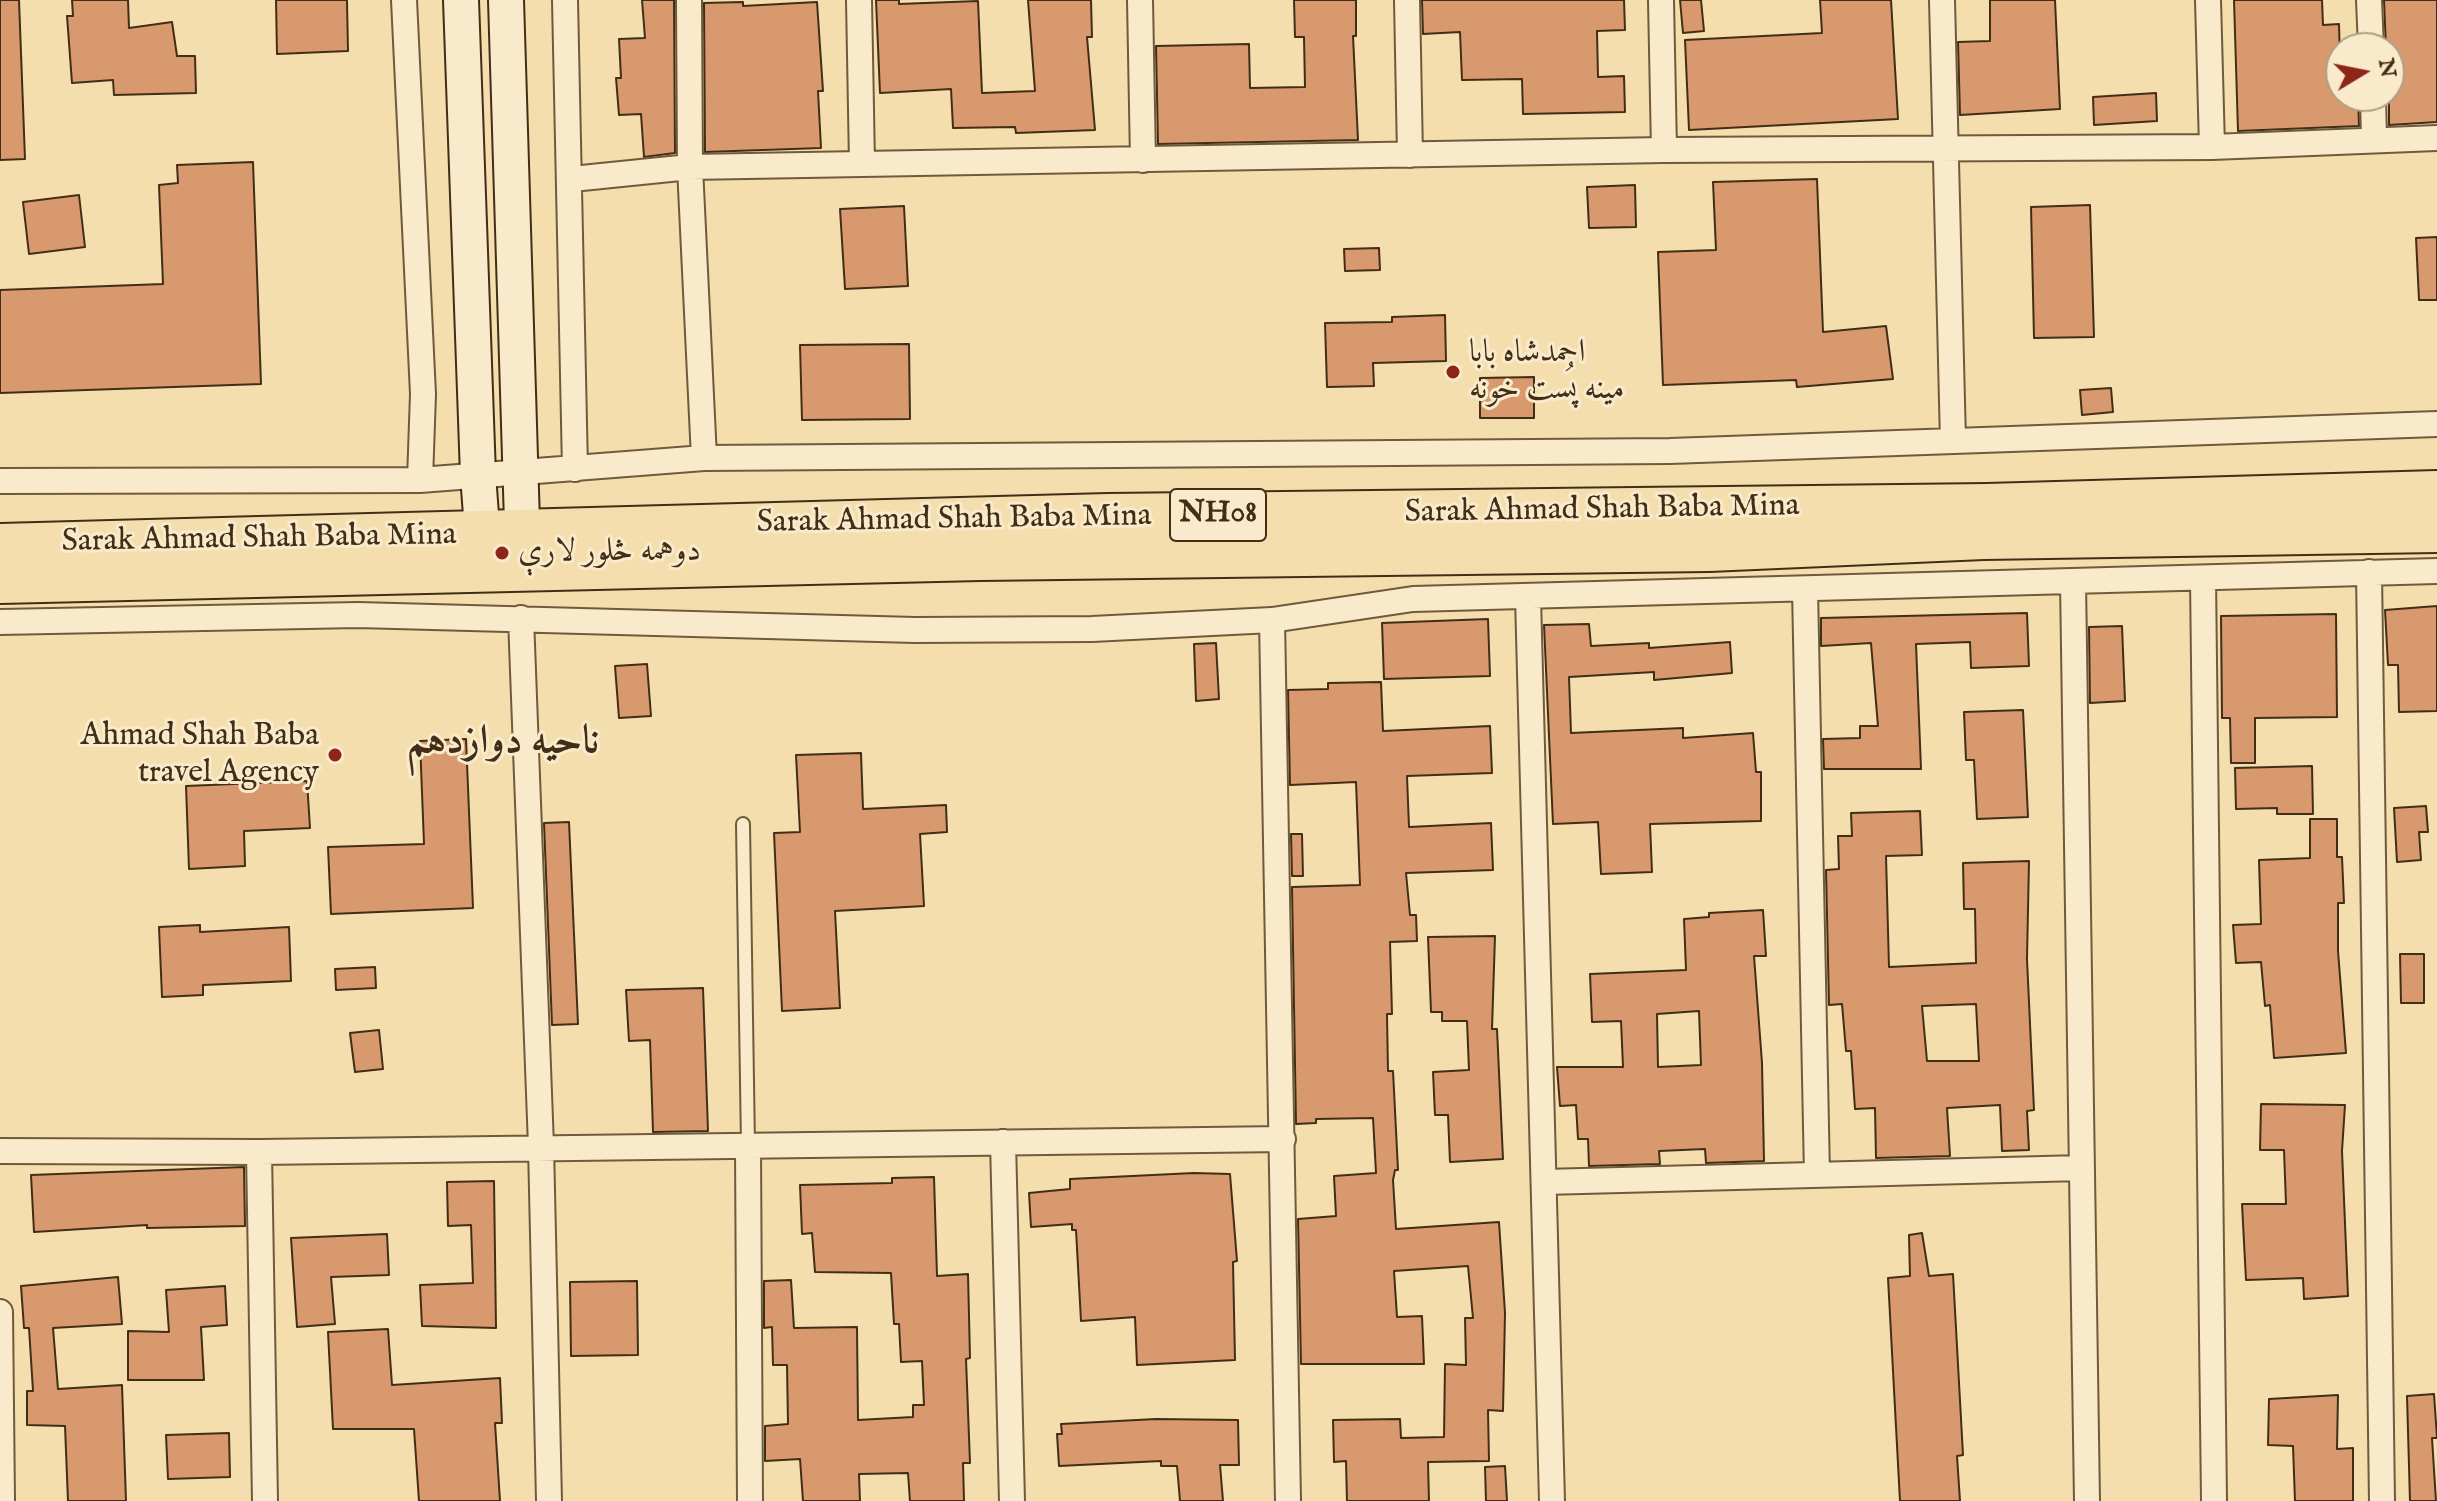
<!DOCTYPE html>
<meta charset="utf-8">
<style>
body{margin:0}
#map{position:relative;width:2437px;height:1501px;overflow:hidden;background:#f5deae;font-family:"IM FELL English",serif}
canvas{display:block}
.north{position:absolute;left:2325px;top:32px;width:80px;height:80px;box-sizing:border-box;background:#f8eaca;border:2px solid #af9f82;border-radius:50%;rotate:80deg;font-size:22px;font-weight:700;line-height:32px;text-align:center;color:#422e16}
.north::after{content:'';display:block;margin:auto;width:28px;height:36px;background:#8f2418;clip-path:polygon(50% 0,100% 100%,50% 72%,0 100%)}
</style>
<div id="map">
<canvas width="2437" height="1501"></canvas>
<div class="north">N</div>
</div>
<script>
const c = document.querySelector('canvas').getContext('2d');
c.lineJoin = 'round';
function fill(path, color) { c.fillStyle = color; c.fill(path, 'evenodd'); }
function strokePath(path, color, width, dash) { c.strokeStyle = color; c.lineWidth = width; c.lineCap = dash ? 'butt' : 'round'; c.setLineDash(dash || []); c.stroke(path); }
function drawText(font, color, halo, rows, align = 'center') {
  c.font = font + ' "IM FELL English",Amiri,serif'; c.lineWidth = 6; c.setLineDash([]); c.textBaseline = 'middle'; c.strokeStyle = halo; c.fillStyle = color; for (const [text, x, y, turn = 0] of rows) {
    c.save(); c.translate(x, y); c.rotate((+turn || 0) * Math.PI / 180); c.textAlign = isNaN(turn) ? turn : align; if (halo) c.strokeText(text, 0, 0); c.fillText(text, 0, 0); c.restore();
  }
}
const building = new Path2D(`
 M 0,0 L 19,0 L 25,159 L 0,160 Z
 M 72,0 L 128,0 L 129,28 L 172,22 L 177,56 L 195,56 L 196,93 L 114,95 L 113,80 L 72,83 L 67,16 L 73,16 Z
 M 276,0 L 347,0 L 348,51 L 277,54 Z
 M 642,0 L 674,0 L 675,153 L 644,157 L 641,114 L 619,115 L 616,78 L 621,78 L 619,39 L 645,38 Z
 M 876,0 L 899,0 L 899,4 L 978,1 L 982,93 L 1035,91 L 1028,0 L 1091,0 L 1092,37 L 1087,37 L 1095,130 L 1016,133 L 1015,127 L 953,128 L 951,89 L 880,93 Z
 M 1294,0 L 1356,0 L 1356,36 L 1353,36 L 1358,140 L 1158,144 L 1156,46 L 1249,44 L 1250,88 L 1305,87 L 1304,37 L 1295,37 Z
 M 1422,0 L 1624,0 L 1625,30 L 1597,31 L 1598,77 L 1624,76 L 1625,112 L 1523,114 L 1522,79 L 1462,80 L 1460,32 L 1423,34 Z
 M 1680,0 L 1701,0 L 1704,31 L 1683,33 Z
 M 1820,0 L 1891,0 L 1898,119 L 1689,130 L 1685,40 L 1822,33 Z
 M 1990,0 L 2055,0 L 2060,109 L 1960,115 L 1958,42 L 1990,41 Z
 M 2234,0 L 2322,0 L 2323,25 L 2339,24 L 2341,96 L 2358,96 L 2359,126 L 2238,131 Z
 M 2384,0 L 2437,0 L 2437,122 L 2389,125 L 2389,48 L 2386,48 Z
 M 743,2 L 743,6 L 817,2 L 823,91 L 818,91 L 821,148 L 705,152 L 704,3 Z
 M 2156,93 L 2157,121 L 2094,125 L 2093,97 Z
 M 253,162 L 261,384 L 0,393 L 0,290 L 163,284 L 159,185 L 178,183 L 177,165 Z
 M 1817,179 L 1823,332 L 1886,326 L 1893,379 L 1797,387 L 1796,380 L 1663,385 L 1658,252 L 1716,250 L 1713,182 Z
 M 1635,185 L 1636,227 L 1589,228 L 1587,187 Z
 M 79,195 L 85,247 L 29,254 L 23,202 Z
 M 2090,205 L 2094,337 L 2034,338 L 2031,207 Z
 M 904,206 L 908,286 L 845,289 L 840,209 Z
 M 2437,237 L 2437,300 L 2419,300 L 2416,238 Z
 M 1379,248 L 1380,270 L 1345,271 L 1344,249 Z
 M 1445,315 L 1446,361 L 1373,363 L 1374,386 L 1327,387 L 1325,323 L 1392,322 L 1392,317 Z
 M 909,344 L 910,419 L 802,420 L 800,345 Z
 M 1534,377 L 1534,418 L 1480,418 L 1480,378 Z
 M 2111,388 L 2113,412 L 2082,415 L 2080,390 Z
 M 2437,606 L 2437,711 L 2399,712 L 2398,665 L 2388,665 L 2385,610 Z
 M 2027,613 L 2029,666 L 1971,668 L 1970,642 L 1916,644 L 1921,769 L 1824,769 L 1823,739 L 1860,738 L 1860,726 L 1878,726 L 1871,643 L 1821,646 L 1821,618 Z
 M 2336,614 L 2337,717 L 2255,718 L 2255,763 L 2231,763 L 2230,718 L 2222,718 L 2221,616 Z
 M 1488,619 L 1490,676 L 1384,679 L 1382,623 Z
 M 1589,624 L 1591,646 L 1649,643 L 1649,648 L 1730,642 L 1732,673 L 1654,680 L 1654,672 L 1569,677 L 1571,733 L 1683,728 L 1683,738 L 1753,733 L 1756,772 L 1761,772 L 1761,821 L 1650,824 L 1652,872 L 1601,874 L 1598,822 L 1553,824 L 1544,625 Z
 M 2122,626 L 2125,701 L 2090,703 L 2089,627 Z
 M 1216,643 L 1219,699 L 1196,701 L 1194,644 Z
 M 647,664 L 651,716 L 619,718 L 615,666 Z
 M 1381,682 L 1383,731 L 1490,726 L 1492,773 L 1407,776 L 1409,827 L 1491,823 L 1493,870 L 1406,873 L 1410,915 L 1416,915 L 1417,941 L 1390,942 L 1392,1014 L 1387,1014 L 1388,1071 L 1393,1071 L 1398,1170 L 1395,1170 L 1393,1180 L 1396,1229 L 1499,1222 L 1505,1313 L 1503,1411 L 1488,1410 L 1489,1461 L 1428,1462 L 1429,1501 L 1347,1501 L 1346,1461 L 1334,1462 L 1333,1420 L 1400,1419 L 1401,1438 L 1444,1437 L 1445,1364 L 1466,1365 L 1465,1318 L 1473,1318 L 1468,1266 L 1394,1271 L 1397,1317 L 1422,1316 L 1424,1364 L 1301,1364 L 1298,1219 L 1336,1216 L 1334,1176 L 1376,1173 L 1373,1118 L 1316,1119 L 1316,1123 L 1296,1124 L 1292,887 L 1360,885 L 1356,782 L 1290,785 L 1288,690 L 1328,689 L 1328,683 Z
 M 2023,710 L 2028,817 L 1977,819 L 1974,760 L 1966,760 L 1964,712 Z
 M 466,739 L 473,908 L 331,914 L 328,847 L 424,844 L 420,741 Z
 M 861,753 L 863,809 L 946,805 L 947,832 L 920,834 L 924,906 L 835,911 L 840,1008 L 782,1011 L 774,833 L 800,832 L 796,755 Z
 M 2312,766 L 2313,814 L 2277,814 L 2277,808 L 2236,809 L 2235,768 Z
 M 307,781 L 310,828 L 244,831 L 245,866 L 189,869 L 186,786 Z
 M 2426,806 L 2428,832 L 2419,832 L 2421,860 L 2397,862 L 2394,808 Z
 M 1920,811 L 1922,855 L 1886,856 L 1889,967 L 1976,963 L 1975,909 L 1964,909 L 1963,863 L 2029,861 L 2027,959 L 2034,1110 L 2027,1111 L 2029,1150 L 2002,1151 L 2000,1105 L 1947,1108 L 1950,1156 L 1876,1158 L 1875,1108 L 1855,1109 L 1851,1051 L 1846,1051 L 1842,1004 L 1829,1005 L 1826,870 L 1839,869 L 1838,836 L 1852,836 L 1851,813 ZM 1976,1004 L 1979,1061 L 1927,1061 L 1922,1006 Z
 M 2310,819 L 2337,819 L 2337,857 L 2342,857 L 2344,903 L 2338,903 L 2338,951 L 2346,1053 L 2274,1058 L 2270,1005 L 2265,1006 L 2261,962 L 2236,963 L 2233,925 L 2261,924 L 2259,860 L 2310,858 Z
 M 569,822 L 578,1024 L 552,1025 L 544,823 Z
 M 1291,834 L 1302,834 L 1303,876 L 1292,876 Z
 M 1763,910 L 1766,956 L 1754,956 L 1762,1063 L 1764,1161 L 1706,1163 L 1705,1149 L 1659,1151 L 1660,1164 L 1589,1166 L 1588,1139 L 1578,1139 L 1576,1105 L 1560,1106 L 1557,1067 L 1623,1067 L 1621,1021 L 1592,1022 L 1590,974 L 1686,970 L 1684,919 L 1709,917 L 1709,913 ZM 1699,1011 L 1701,1065 L 1658,1067 L 1657,1014 Z
 M 200,925 L 200,932 L 289,927 L 291,981 L 203,985 L 203,995 L 162,997 L 159,927 Z
 M 1495,936 L 1492,1029 L 1497,1029 L 1503,1159 L 1450,1162 L 1448,1115 L 1435,1115 L 1433,1072 L 1469,1070 L 1467,1021 L 1442,1021 L 1442,1012 L 1431,1012 L 1428,937 Z
 M 2400,954 L 2424,954 L 2424,1003 L 2401,1003 Z
 M 375,967 L 376,988 L 336,990 L 335,969 Z
 M 703,988 L 708,1131 L 653,1132 L 650,1040 L 629,1041 L 626,990 Z
 M 379,1030 L 383,1069 L 355,1072 L 350,1033 Z
 M 2261,1104 L 2345,1105 L 2342,1151 L 2348,1296 L 2304,1299 L 2303,1278 L 2246,1280 L 2242,1204 L 2286,1204 L 2284,1150 L 2260,1150 Z
 M 244,1167 L 245,1226 L 147,1228 L 147,1225 L 34,1232 L 31,1175 Z
 M 1194,1173 L 1230,1174 L 1237,1261 L 1233,1262 L 1235,1360 L 1137,1365 L 1135,1317 L 1081,1321 L 1076,1230 L 1072,1230 L 1072,1224 L 1031,1227 L 1029,1193 L 1070,1189 L 1070,1179 Z
 M 934,1177 L 937,1276 L 968,1274 L 970,1358 L 966,1359 L 970,1463 L 963,1463 L 964,1501 L 910,1501 L 908,1473 L 859,1474 L 860,1501 L 803,1501 L 800,1459 L 765,1461 L 765,1426 L 788,1424 L 787,1365 L 773,1365 L 772,1327 L 764,1328 L 764,1281 L 791,1280 L 794,1328 L 857,1327 L 858,1420 L 913,1417 L 913,1405 L 924,1405 L 922,1361 L 901,1362 L 899,1324 L 894,1324 L 891,1273 L 815,1272 L 812,1233 L 802,1234 L 800,1185 L 892,1183 L 892,1178 Z
 M 494,1181 L 496,1328 L 422,1326 L 420,1285 L 473,1283 L 471,1225 L 448,1226 L 447,1182 Z
 M 1922,1233 L 1929,1276 L 1953,1274 L 1963,1455 L 1957,1456 L 1960,1501 L 1900,1501 L 1888,1278 L 1910,1276 L 1909,1235 Z
 M 387,1234 L 389,1275 L 331,1277 L 335,1324 L 297,1327 L 291,1238 Z
 M 118,1277 L 122,1324 L 53,1328 L 58,1389 L 122,1385 L 126,1501 L 68,1501 L 65,1426 L 27,1425 L 27,1391 L 33,1391 L 29,1328 L 24,1328 L 21,1286 Z
 M 637,1281 L 638,1355 L 571,1356 L 570,1282 Z
 M 225,1286 L 227,1325 L 201,1327 L 204,1380 L 128,1380 L 128,1331 L 169,1332 L 166,1290 Z
 M 388,1329 L 392,1385 L 500,1378 L 502,1423 L 495,1423 L 500,1501 L 419,1501 L 414,1429 L 333,1429 L 328,1332 Z
 M 2434,1394 L 2437,1438 L 2432,1438 L 2436,1501 L 2410,1501 L 2407,1396 Z
 M 2338,1395 L 2337,1449 L 2353,1448 L 2353,1501 L 2295,1501 L 2293,1446 L 2268,1445 L 2269,1399 Z
 M 1156,1419 L 1238,1420 L 1239,1465 L 1220,1465 L 1223,1501 L 1180,1501 L 1177,1466 L 1161,1466 L 1161,1461 L 1059,1466 L 1057,1434 L 1062,1434 L 1061,1424 Z
 M 229,1433 L 230,1477 L 168,1479 L 166,1435 Z
 M 1505,1466 L 1507,1501 L 1486,1501 L 1485,1467 Z`);
fill(building, '#d9996f');
strokePath(building, '#422e16', 2);
const lane = new Path2D(`
 M 743,824 L 748,1146`);
const street = new Path2D(`
 M 404,0 L 423,394 L 420,480
 M 565,0 L 575,469
 M 689,0 L 690,167 L 704,458
 M 859,0 L 862,164
 M 1140,0 L 1143,160
 M 1407,0 L 1410,155
 M 1661,0 L 1664,150
 M 1942,0 L 1953,441
 M 2208,0 L 2212,147
 M 2369,0 L 2371,48
 M 2373,96 L 2374,140
 M 572,179 L 690,167 L 1664,150 L 2212,147 L 2437,138
 M 0,481 L 420,480 L 704,458 L 1670,451 L 2437,424
 M 2369,572 L 2382,1501
 M 2203,578 L 2214,1501
 M 2073,582 L 2087,1501
 M 1805,589 L 1817,1175
 M 1528,597 L 1552,1501
 M 521,618 L 541,1146 L 549,1501
 M 1272,620 L 1288,1501
 M 0,622 L 358,615 L 915,630 L 1092,629 L 1272,620 L 1413,599 L 2437,571
 M 1003,1142 L 1012,1501
 M 748,1146 L 750,1501
 M 0,1151 L 259,1152 L 1283,1139
 M 259,1152 L 265,1501
 M 1544,1182 L 2081,1168
 M 0,1312 L 2,1501`);
const secondary = new Path2D(`
 M 461,0 L 478,475 L 484,555
 M 506,0 L 523,555`);
const highway = new Path2D(`
 M 0,546 L 1108,516 L 1987,506 L 2437,493
 M 0,581 L 980,558 L 1709,549 L 1983,537 L 2437,530`);
strokePath(lane, '#6f5a3c', 16);
strokePath(street, '#6f5a3c', 28);
strokePath(secondary, '#422e16', 38);
strokePath(highway, '#422e16', 48);
strokePath(lane, '#f8eaca', 12);
strokePath(street, '#f8eaca', 24);
strokePath(secondary, '#f8eaca', 34);
strokePath(highway, '#f5deae', 44);
for (const [x, y, r, color] of [
 [1453,372,8,"#8f2418"],
 [502,553,8,"#8f2418"],
 [335,755,8,"#8f2418"]
]) { const dot = new Path2D(); dot.arc(x, y, r, 0, 2 * Math.PI); c.fillStyle = color; c.fill(dot); strokePath(dot, '#f8eaca', 3); }
for (const [x, y, w] of [
 [1218,515,96]
]) { const box = new Path2D(); box.roundRect(x - w / 2, y - 26, w, 52, 6); c.fillStyle = '#f8eaca'; c.fill(box); strokePath(box, '#422e16', 2); }
drawText('bold 30px', '#422e16', null, [
 ["NH08",1218,515]
]);
drawText('32px', '#422e16', '#f8eaca', [
 ["احمدشاه بابا",1469,354],
 ["مینه پُست خونه",1469,391],
 ["دوهمه څلور لارې",518,553],
 ["Ahmad Shah Baba",319,737,"right"],
 ["travel Agency",319,774,"right"]
], 'left');
drawText('32px', '#422e16', '#f8eaca', [
 ["Sarak Ahmad Shah Baba Mina",1602,511,-1],
 ["Sarak Ahmad Shah Baba Mina",954,521,-1],
 ["Sarak Ahmad Shah Baba Mina",259,540,-1]
]);
drawText('bold 40px', '#422e16', '#f8eaca', [
 ["ناحیه دوازدهم",503,744]
]);
</script>
